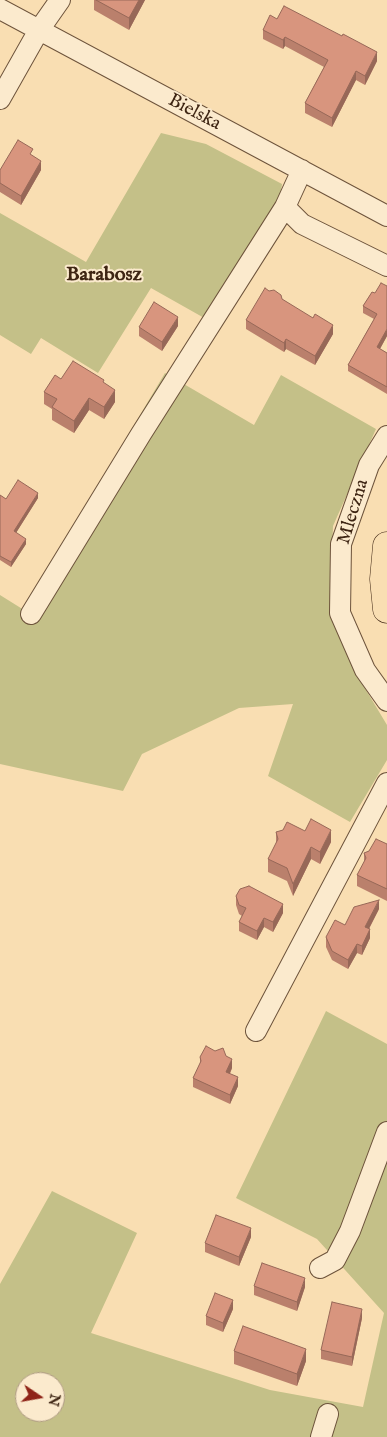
<!DOCTYPE html>
<html>
<head>
<meta charset="utf-8">
<style>
	body { margin:0 }
	#map { position:relative; width:387px; height:1437px; overflow:hidden; background:#f9deb2; font-family:"IM FELL English",serif }
	canvas { display:block }
	.north { position:absolute; left:15px; top:1372px; width:50px; height:50px; box-sizing:border-box; background:#fbeacd; border:1px solid #af9b83; border-radius:50%; rotate:102deg; font-size:14px; font-weight:700; line-height:20px; text-align:center; color:#3e2513 }
	.north::after { content:''; display:block; margin:auto; width:18px; height:22px; background:#8f2418; clip-path:polygon(50% 0,100% 100%,50% 72%,0 100%) }
</style>
</head>
<body>
<div id="map">
<canvas width="387" height="1437"></canvas>
<div class="north">N</div>
</div>
<script>
const context = document.querySelector('canvas').getContext('2d');
context.lineJoin = 'round';
function fill(path, color) { context.fillStyle = color; context.fill(path, 'evenodd'); }
const toPath = rows => new Path2D(rows.map(r => 'M' + r).join(''));
function strokePath(path, color, width, dash) { context.strokeStyle = color; context.lineWidth = width; context.lineCap = dash ? 'butt' : 'round'; context.setLineDash(dash || []); context.stroke(path); }
function label(font, color, halo, rows, align = 'center') {
  context.font = font + ' "IM FELL English",serif'; context.lineWidth = 4; context.setLineDash([]); context.textBaseline = 'middle'; context.strokeStyle = halo; context.fillStyle = color; for (const [text, x, y, turn = 0] of rows) {
    context.save(); context.translate(x, y); context.rotate((+turn || 0) * Math.PI / 180); context.textAlign = isNaN(turn) ? turn : align; if (halo) context.strokeText(text, 0, 0); context.fillText(text, 0, 0); context.restore();
  }
}
const green = toPath([
	[161,133,206,144,282,184,280,199,206,319,151,288,98,373,41,338,31,354,0,335,0,213,86,262],
	[165,373,254,425,281,375,376,429,333,526,330,614,363,685,387,725,387,760,350,822,268,776,293,704,239,708,142,754,123,791,0,764,0,595,24,610],
	[326,1011,387,1044,387,1437,0,1437,0,1284,52,1191,137,1233,91,1333,270,1390,363,1407,384,1313,317,1239,236,1198],
	[25,1382,55,1382,55,1412,25,1412]
]);
const minor = toPath([
	[0,9,387,216],
	[0,99,39,30,60,0],
	[302,170,285,207,302,224,387,266],
	[387,436,369,465,341,544,340,613,365,670,387,701],
	[31,614,141,434,285,207],
	[256,1031,387,783],
	[320,1268,335,1260,350,1231,387,1132],
	[321,1437,328,1414]
]);
const highway = toPath([
	[387,546,384,579,387,609]
]);
const wall = toPath([
	[94,0,145,0,129,30,94,10],
	[277,19,377,61,365,85,356,80,332,127,305,113,305,103,324,67,285,46,283,49,263,39,263,30],
	[33,156,41,170,21,205,0,192,0,170],
	[372,292,387,336,380,349,387,353,387,394,348,371,348,365,374,319,363,313,363,306],
	[282,299,333,334,315,365,286,349,284,352,246,329,246,320],
	[178,326,162,351,139,336,139,327],
	[61,379,104,383,115,402,104,419,89,410,74,433,52,420,52,409,44,404,44,392],
	[0,495,6,499,38,498,16,533,26,544,11,567,0,560],
	[305,831,331,842,320,864,311,859,293,896,287,881,268,872,268,859,276,844,276,832],
	[387,844,387,901,357,886,357,875,364,862,364,853],
	[236,896,283,913,273,932,264,927,257,940,239,931,239,922,242,916,239,914,236,905],
	[379,909,369,929,370,938,362,955,357,953,348,969,332,960,326,947,326,937,345,925],
	[226,1056,232,1068,230,1074,238,1086,230,1104,193,1087,193,1078,200,1064,200,1057],
	[251,1237,239,1266,205,1252,205,1243],
	[254,1286,305,1287,297,1311,254,1295],
	[233,1309,223,1332,206,1325,206,1316],
	[362,1318,352,1366,321,1359,321,1350],
	[234,1351,306,1361,297,1386,234,1364]
]);
const shadedWall = toPath([
	[139,0,145,0,129,30,129,18],
	[285,37,285,46,283,49,283,40],
	[377,52,377,61,365,85,365,76],
	[356,71,356,80,332,127,332,118],
	[41,161,41,170,21,205,21,196],
	[178,317,178,326,162,351,162,342],
	[333,325,333,334,315,365,315,356],
	[387,329,387,336,377,354,377,347],
	[286,339,286,349,284,352,284,343],
	[115,390,115,402,104,419,104,407],
	[89,398,89,410,74,433,74,421],
	[38,493,38,498,14,536,14,531],
	[26,539,26,544,11,567,11,562],
	[331,830,331,842,320,864,320,852],
	[311,847,311,859,293,896,293,884],
	[379,900,379,909,365,936,365,927],
	[283,904,283,913,273,932,273,922],
	[264,918,264,927,257,940,257,931],
	[370,929,370,938,362,955,362,946],
	[357,944,357,953,348,969,348,960],
	[232,1059,232,1068,226,1081,226,1072],
	[238,1077,238,1086,230,1104,230,1095],
	[251,1228,251,1237,239,1266,239,1257],
	[305,1278,305,1287,297,1311,297,1302],
	[233,1300,233,1309,223,1332,223,1323],
	[362,1309,362,1318,352,1366,352,1357],
	[306,1349,306,1361,297,1386,297,1374]
]);
const building = toPath([
	[96,0,139,0,129,18,96,0],
	[284,6,342,36,343,34,377,52,365,76,356,71,332,118,305,103,328,60,285,37,283,40,263,30,270,15,277,19,284,6],
	[18,140,33,149,30,154,41,161,21,196,0,183,0,170,18,140],
	[381,283,387,286,387,329,377,347,387,353,387,387,348,365,377,314,363,306,372,292,375,293,381,283],
	[265,288,269,291,274,290,281,295,282,299,313,318,315,314,333,325,315,356,286,339,284,343,246,320,265,288],
	[154,302,178,317,162,342,139,327,154,302],
	[73,361,104,380,103,382,115,390,104,407,89,398,74,421,52,407,57,399,44,392,55,375,61,379,73,361],
	[18,480,38,493,14,531,26,539,11,562,0,556,0,495,6,499,18,480],
	[311,819,331,830,320,852,311,847,293,884,287,868,268,859,278,839,276,832,283,830,287,822,305,831,311,819],
	[376,839,387,844,387,889,357,875,366,858,364,853,369,851,376,839],
	[249,886,283,904,273,922,264,918,257,931,239,922,246,908,239,905,236,896,240,889,249,886],
	[379,900,365,927,370,929,362,946,357,944,348,960,332,951,326,937,335,920,345,925,354,907,379,900],
	[206,1046,215,1051,223,1048,226,1056,232,1059,226,1072,238,1077,230,1095,193,1078,201,1061,200,1057,206,1046],
	[216,1215,251,1228,239,1257,205,1243,216,1215],
	[262,1263,305,1278,297,1302,254,1286,262,1263],
	[215,1293,233,1300,223,1323,206,1316,215,1293],
	[332,1302,362,1309,352,1357,321,1350,332,1302],
	[243,1326,306,1349,297,1374,234,1351,243,1326]
]);
const streetNames = [
	["Bielska",194,113,28],
	["Mleczna",354,512,-73]
];
const neighbourhoodNames = [
	["Barabosz",104,276]
];
fill(green, '#c4c088');
strokePath(minor, '#6d533b', 22);
strokePath(highway, '#3e2513', 29);
strokePath(minor, '#fbeacd', 20);
strokePath(highway, '#f9deb2', 28);
fill(wall, '#ba806c');
fill(shadedWall, '#976858');
fill(building, '#d8957e');
strokePath(building, '#976858', 1);
label('19px', '#3e2513', '#fbeacd', streetNames);
label('bold 20px', '#3e2513', '#fbeacd', neighbourhoodNames);
</script>
</body>
</html>
